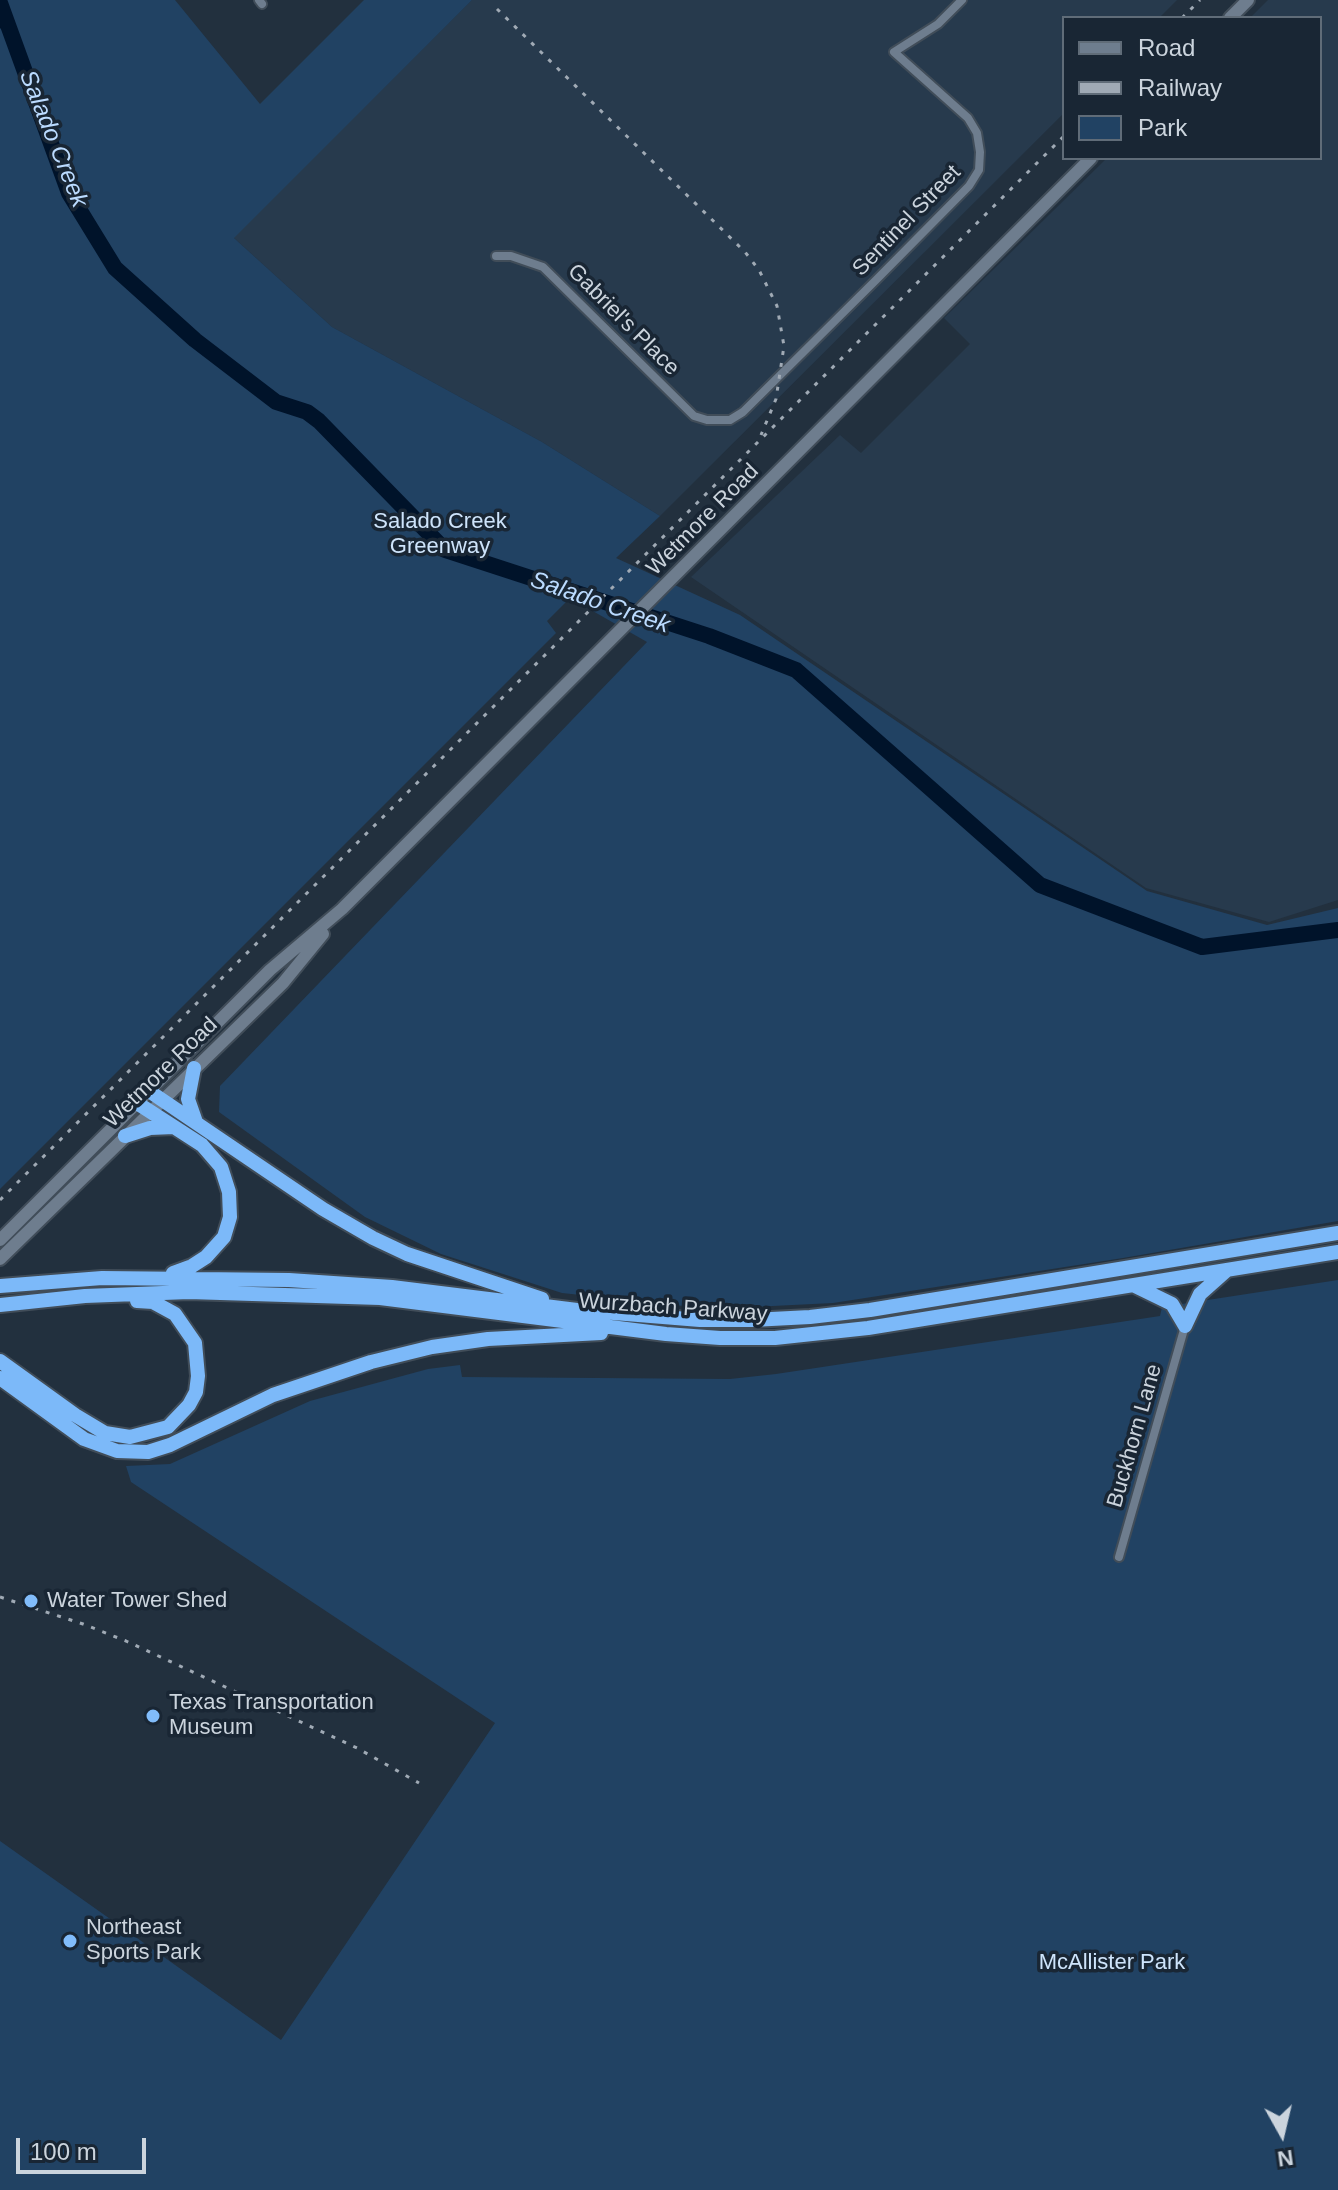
<!DOCTYPE html>
<html>
<head>
<meta charset="utf-8">
<style>
	body { margin:0 }
	#map { position:relative; width:1338px; height:2190px; overflow:hidden; background:#22303e; font-family:Arial,sans-serif }
	canvas { display:block }
	.legend { position:absolute; left:1062px; top:16px; width:260px; height:144px; box-sizing:border-box; background:#192634; border:2px solid #606c78; margin:0; padding:10px 14px; list-style:none; font-size:24px; color:#cbd4dd }
	.legend li { display:flex; align-items:center; gap:16px; height:40px }
	.legend b { width:40px; border:2px solid #606c78 }
	.north { position:absolute; left:1242px; top:2094px; width:80px; height:80px; -webkit-text-stroke:6px #192634; paint-order:stroke; rotate:172deg; font-size:22px; font-weight:700; line-height:32px; text-align:center; color:#cbd4dd }
	.north::after { content:''; display:block; margin:auto; width:28px; height:36px; background:#cbd4dd; clip-path:polygon(50% 0,100% 100%,50% 72%,0 100%) }
	.scale { position:absolute; left:16px; top:2138px; width:130px; height:36px; box-sizing:border-box; border:4px solid #cbd4dd; border-top:0; padding-left:10px; font-size:24px; line-height:28px; white-space:nowrap; color:#cbd4dd; -webkit-text-stroke:6px #192634; paint-order:stroke }
</style>
</head>
<body>
<div id="map">
<canvas width="1338" height="2190"></canvas>
<ul class="legend">
<li><b style="height:10px;background:#6e7d8e"></b>Road</li>
<li><b style="height:10px;background:#a0aab5"></b>Railway</li>
<li><b style="height:22px;background:#214263"></b>Park</li>
</ul>
<div class="north">N</div>
<div class="scale">100 m</div>
</div>
<script>
const context = document.querySelector('canvas').getContext('2d');
context.lineJoin = 'round';
function fill(path, color) { context.fillStyle = color; context.fill(path, 'evenodd'); }
const toPath = rows => new Path2D(rows.map(r => 'M' + r).join(''));
function strokePath(path, color, width, dash) { context.strokeStyle = color; context.lineWidth = width; context.lineCap = dash ? 'butt' : 'round'; context.setLineDash(dash || []); context.stroke(path); }
function label(font, color, halo, rows, align = 'center') {
  context.font = font + ' Arial,sans-serif'; context.lineWidth = 7; context.setLineDash([]); context.textBaseline = 'middle'; context.strokeStyle = halo; context.fillStyle = color; for (const [text, x, y, turn = 0] of rows) {
    context.save(); context.translate(x, y); context.rotate((+turn || 0) * Math.PI / 180); context.textAlign = isNaN(turn) ? turn : align; if (halo) context.strokeText(text, 0, 0); context.fillText(text, 0, 0); context.restore();
  }
}
const built = toPath([
	[472,0,1177,0,1159,18,1064,18,1064,113,660,516,542,442,332,327,233,237],
	[1268,0,1338,0,1338,900,1269,922,1146,888,691,577,840,435,861,453,970,344,944,318,1107,158,1320,158,1320,18,1250,18]
]);
const green = toPath([
	[0,0,175,0,260,104,364,0,472,0,234,238,332,327,542,442,660,516,616,558,740,615,1147,891,1267,925,1338,908,1338,1221,1123,1258,833,1303,712,1309,562,1293,441,1254,365,1217,219,1112,220,1086,647,642,570,598,547,621,556,633,0,1189],
	[1338,1280,1338,2190,0,2190,0,1841,281,2040,495,1723,131,1482,126,1466,170,1464,310,1401,428,1369,460,1365,462,1377,730,1379,776,1374,1160,1316,1162,1307]
]);
const stream = toPath([
	[0,27,7,23]
]);
const river = toPath([
	[0,3,69,193,115,268,195,340,276,402,307,412,319,421,445,550,709,636,796,670,1040,885,1202,947,1338,930]
]);
const minor = toPath([
	[259,0,262,4],
	[496,256,511,256,543,267,694,416,707,420,730,420,743,412,876,280,969,186,979,170,980,152,977,133,968,118,894,52,938,24,962,0],
	[1119,1557,1185,1326]
]);
const secondary = toPath([
	[1230,18,1248,0],
	[0,1240,270,970,342,909,1091,158],
	[0,1259,283,983,323,934]
]);
const motorway = toPath([
	[194,1068,188,1099,196,1122],
	[149,1091,323,1209,373,1238,407,1254,542,1299],
	[137,1103,202,1145,221,1167,229,1192,230,1217,224,1237,206,1257,192,1266,173,1273],
	[125,1136,150,1128,174,1127],
	[0,1286,102,1278,289,1280,392,1287,577,1310,700,1320,752,1320,810,1317,870,1310,1338,1233],
	[1135,1286,1172,1304,1185,1326],
	[0,1305,85,1296,189,1292,380,1298,666,1334,720,1338,775,1338,868,1328,1338,1252],
	[1185,1326,1200,1294,1227,1270],
	[0,1361,75,1415,105,1433,130,1437,168,1427,189,1405,196,1392,198,1376,195,1343,175,1314,153,1302,137,1301],
	[0,1378,84,1439,117,1451,148,1452,170,1445,273,1395,371,1362,432,1347,488,1339,601,1333]
]);
const rail = toPath([
	[497,9,745,252,759,270,777,306,784,346,776,399,761,435],
	[1182,18,1200,0],
	[0,1200,1064,136],
	[0,1597,83,1624,126,1641,357,1748,419,1783]
]);
const markers = [
	[31,1601,8,"#81bcfa"],
	[153,1716,8,"#81bcfa"],
	[70,1941,8,"#81bcfa"]
];
const streetNames = [
	["Sentinel Street",907,221,-46],
	["Gabriel's Place",623,320,45],
	["Wetmore Road",703,520,-45],
	["Wetmore Road",161,1073,-44],
	["Wurzbach Parkway",673,1308,4],
	["Buckhorn Lane",1135,1436,-74]
];
const parkNames = [
	["Salado Creek",440,522],
	["Greenway",440,547],
	["McAllister Park",1112,1963]
];
const poiNames = [
	["Water Tower Shed",47,1601],
	["Texas Transportation",169,1703],
	["Museum",169,1728],
	["Northeast",86,1928],
	["Sports Park",86,1953]
];
const waterNames = [
	["Salado Creek",53,139,68],
	["Salado Creek",600,603,19]
];
fill(built, '#273a4d');
fill(green, '#214263');
strokePath(stream, '#00132a', 3);
strokePath(river, '#00132a', 16);
strokePath(minor, '#414d59', 12);
strokePath(secondary, '#414d59', 16);
strokePath(motorway, '#414d59', 18);
strokePath(minor, '#6e7d8e', 8);
strokePath(secondary, '#6e7d8e', 12);
strokePath(motorway, '#7cb9f9', 14);
strokePath(rail, '#a0aab5', 3, [4, 8]);
for (const [x, y, r, color] of markers) { const dot = new Path2D(); dot.arc(x, y, r, 0, 2 * Math.PI); context.fillStyle = color; context.fill(dot); strokePath(dot, '#192634', 3); }
label('22px', '#cbd4dd', '#192634', streetNames);
label('22px', '#cee4fb', '#192634', parkNames);
label('22px', '#cbd4dd', '#192634', poiNames, 'left');
label('italic 24px', '#bbdbff', '#192634', waterNames);
</script>
</body>
</html>
